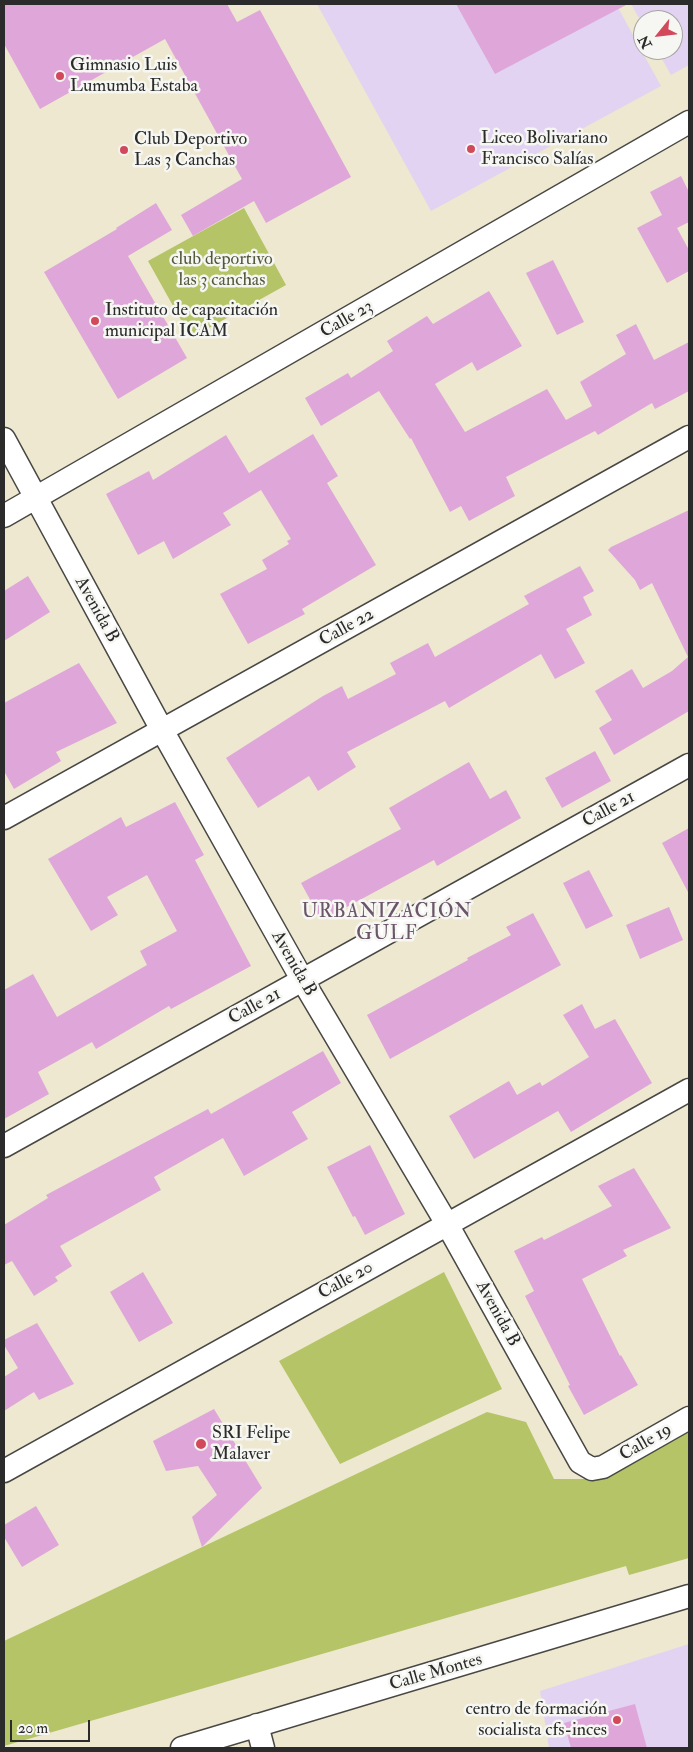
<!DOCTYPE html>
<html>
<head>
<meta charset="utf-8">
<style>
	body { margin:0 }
	#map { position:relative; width:693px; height:1752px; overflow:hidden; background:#ede8cf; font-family:"IM FELL Double Pica",serif }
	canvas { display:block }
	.frame { position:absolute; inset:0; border:5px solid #2b2b2b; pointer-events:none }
	.north { position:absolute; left:633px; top:10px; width:50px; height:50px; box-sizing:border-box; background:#f6f6f2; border:1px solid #a5a5a2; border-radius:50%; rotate:241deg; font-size:14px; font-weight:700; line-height:20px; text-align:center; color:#2b2b2b }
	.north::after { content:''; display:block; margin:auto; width:18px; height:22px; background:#d1495b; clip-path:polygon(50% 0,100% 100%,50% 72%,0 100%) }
	.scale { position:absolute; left:10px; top:1720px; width:80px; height:22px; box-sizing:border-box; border:2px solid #2b2b2b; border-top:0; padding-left:6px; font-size:15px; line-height:18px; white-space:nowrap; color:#2b2b2b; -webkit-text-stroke:4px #f6f6f2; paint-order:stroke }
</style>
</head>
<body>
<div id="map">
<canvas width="693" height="1752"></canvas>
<div class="frame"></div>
<div class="north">N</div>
<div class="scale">20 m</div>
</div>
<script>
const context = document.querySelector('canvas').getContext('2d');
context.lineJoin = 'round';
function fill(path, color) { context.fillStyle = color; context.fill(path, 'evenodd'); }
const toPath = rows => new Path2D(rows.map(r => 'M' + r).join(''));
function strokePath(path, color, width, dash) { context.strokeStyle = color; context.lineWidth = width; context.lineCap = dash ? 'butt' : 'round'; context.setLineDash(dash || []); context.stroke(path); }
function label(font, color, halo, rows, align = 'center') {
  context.font = font + ' "IM FELL Double Pica",serif'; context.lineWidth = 5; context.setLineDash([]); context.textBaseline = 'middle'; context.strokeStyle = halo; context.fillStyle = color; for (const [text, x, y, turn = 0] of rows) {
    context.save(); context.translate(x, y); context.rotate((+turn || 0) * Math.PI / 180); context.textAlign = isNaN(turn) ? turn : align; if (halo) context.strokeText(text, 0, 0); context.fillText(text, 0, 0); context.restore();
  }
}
const built = toPath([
	[317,4,616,4,661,86,431,211],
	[631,4,689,4,689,65,671,75,657,50,673,50,673,20,643,20,643,25],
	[689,1644,689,1748,549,1748,540,1691]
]);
const green = toPath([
	[244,208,286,285,191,338,148,261],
	[444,1272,502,1389,340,1464,279,1361],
	[487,1412,526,1422,554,1479,600,1479,689,1431,689,1558,629,1575,626,1566,4,1746,4,1641]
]);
const building = toPath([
	[4,4,227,4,237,22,260,10,351,177,266,223,254,201,193,236,181,215,242,179,165,39,40,109,4,44],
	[456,4,628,4,495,74],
	[681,176,689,192,689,222,677,228,689,250,689,271,667,283,637,228,662,215,650,192],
	[156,203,172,230,128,256,187,358,118,399,44,272,117,229,116,228],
	[553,260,584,322,557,335,526,273],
	[489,291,522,346,477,371,472,362,435,384,465,432,547,389,566,420,592,406,580,382,626,354,616,335,636,324,654,360,689,342,689,391,655,409,652,403,598,435,595,431,506,477,515,496,469,521,461,506,450,512,411,438,410,439,379,391,321,426,305,398,348,373,351,378,393,351,387,341,427,316,433,324],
	[313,434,338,476,327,483,376,565,302,609,305,614,248,644,220,594,267,569,262,560,289,544,287,541,291,539,261,490,223,513,231,525,173,559,164,541,138,555,106,494,149,471,153,480,226,435,249,473],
	[689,510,689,711,614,755,599,728,612,720,595,691,632,669,643,688,672,671,688,657,652,583,640,590,635,580,608,550,611,547],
	[580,566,594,591,583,597,592,615,566,629,585,663,555,679,541,654,449,708,445,701,347,752,356,767,318,791,309,776,258,808,226,758,323,696,342,686,348,699,396,674,390,663,428,643,435,657,529,604,524,596],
	[28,576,50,612,4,641,4,591],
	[79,663,117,723,56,752,61,761,14,789,4,771,4,703],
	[595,751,611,781,562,808,545,778],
	[469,762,490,799,506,790,521,818,437,866,434,860,332,915,329,910,319,916,301,883,401,829,389,808],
	[175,802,204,855,195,860,251,966,171,1009,169,1006,96,1049,92,1042,38,1072,49,1094,4,1119,4,990,33,974,57,1017,147,965,140,951,177,931,147,875,107,897,118,915,91,931,48,859,121,817,126,827],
	[689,828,689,894,662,843],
	[589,870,613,916,586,929,563,883],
	[669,907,683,940,640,959,626,925],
	[533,913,561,965,390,1059,367,1015,468,960,467,958,511,935,506,927],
	[582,1004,595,1029,615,1019,652,1083,571,1132,558,1111,474,1159,449,1116,509,1081,517,1095,540,1082,542,1086,589,1057,563,1015],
	[323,1051,341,1083,292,1112,308,1139,244,1176,223,1138,154,1177,161,1190,60,1246,72,1266,55,1277,58,1281,34,1296,12,1261,4,1265,4,1225,48,1198,46,1195,208,1109,211,1114],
	[370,1145,405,1214,365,1235,355,1216,353,1217,327,1167],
	[634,1168,671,1228,623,1250,627,1256,582,1279,620,1356,621,1355,638,1385,584,1415,568,1386,570,1385,525,1296,534,1291,514,1251,542,1237,544,1240,612,1206,598,1186],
	[143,1272,173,1323,139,1342,110,1292],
	[37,1323,74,1384,39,1400,34,1392,4,1411,4,1377,18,1368,4,1345,4,1340],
	[214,1409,262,1488,202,1547,192,1517,217,1495,198,1466,166,1471,153,1441],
	[36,1506,59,1545,22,1567,4,1537,4,1525],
	[635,1704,647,1748,571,1748,564,1723]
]);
const minor = toPath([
	[4,439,162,730,303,981,447,1224,580,1462,592,1469,603,1467,689,1418],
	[4,516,689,122],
	[4,818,689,437],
	[4,1146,689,765],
	[4,1471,689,1090],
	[257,1725,263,1748],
	[182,1748,689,1596]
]);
const markers = [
	[60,76,5,"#d1495b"],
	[471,149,5,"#d1495b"],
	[124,150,5,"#d1495b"],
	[95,321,5,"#d1495b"],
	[201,1444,6,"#d1495b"],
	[617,1720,5,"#d1495b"]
];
const poiNames = [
	["Gimnasio Luis",70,66],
	["Lumumba Estaba",70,87],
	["Liceo Bolivariano",481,139],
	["Francisco Salías",481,160],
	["Club Deportivo",134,140],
	["Las 3 Canchas",134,161],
	["Instituto de capacitación",105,311],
	["municipal ICAM",105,332],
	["SRI Felipe",212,1434],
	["Malaver",212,1455],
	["centro de formación",607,1710,"right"],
	["socialista cfs-inces",607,1731,"right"]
];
const parkNames = [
	["club deportivo",222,260],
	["las 3 canchas",222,281]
];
const streetNames = [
	["Calle 23",347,320,-30],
	["Avenida B",96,610,61],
	["Calle 22",347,628,-29],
	["Calle 21",609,810,-29],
	["Avenida B",293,964,60],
	["Calle 21",255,1007,-29],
	["Calle 20",346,1281,-29],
	["Avenida B",497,1314,61],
	["Calle 19",646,1443,-30],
	["Calle Montes",436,1673,-16]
];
const neighbourhoodNames = [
	["URBANIZACIÓN",387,913],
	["GULF",387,935]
];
fill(built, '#e3d3f2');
fill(green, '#b4c467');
fill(building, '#dfa7d9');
strokePath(minor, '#484744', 25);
strokePath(minor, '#fff', 22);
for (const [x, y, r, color] of markers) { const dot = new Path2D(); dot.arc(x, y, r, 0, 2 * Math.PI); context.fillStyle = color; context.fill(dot); strokePath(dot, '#f6f6f2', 2); }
label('18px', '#2b2b2b', '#f6f6f2', poiNames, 'left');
label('18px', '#54593d', '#f6f6f2', parkNames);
label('18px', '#2b2b2b', '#f6f6f2', streetNames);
context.letterSpacing = '1px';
label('19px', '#6a5668', '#f6f6f2', neighbourhoodNames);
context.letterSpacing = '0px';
</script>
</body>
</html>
